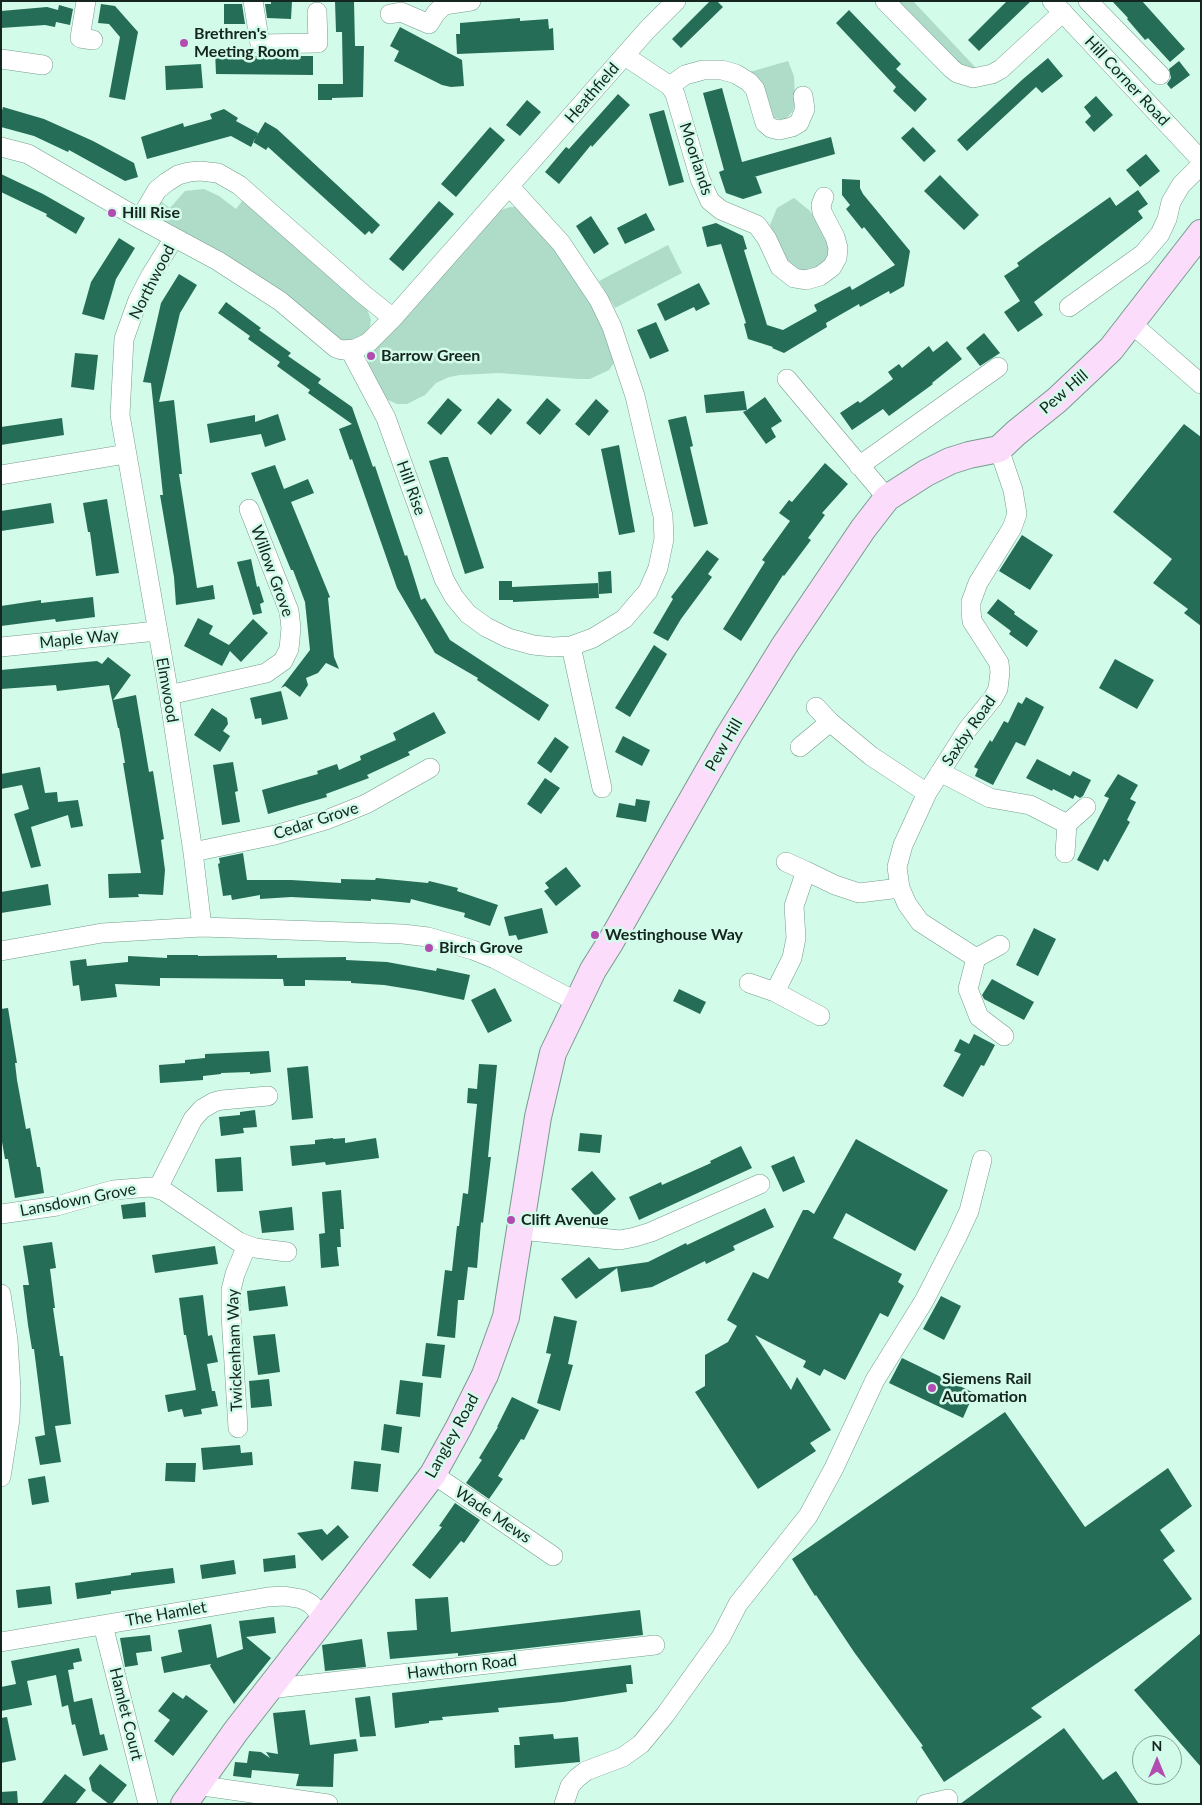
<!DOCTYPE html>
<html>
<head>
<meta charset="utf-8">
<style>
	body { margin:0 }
	#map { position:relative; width:1202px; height:1805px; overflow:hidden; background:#d2fbea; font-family:Lato,sans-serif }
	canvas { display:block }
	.frame { position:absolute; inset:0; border:2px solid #15251f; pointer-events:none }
	.north { position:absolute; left:1132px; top:1735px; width:50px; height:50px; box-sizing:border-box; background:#d2fbea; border:1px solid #86a599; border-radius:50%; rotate:0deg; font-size:14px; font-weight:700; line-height:20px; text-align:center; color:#15251f }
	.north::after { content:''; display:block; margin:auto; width:18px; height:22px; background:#b24cb1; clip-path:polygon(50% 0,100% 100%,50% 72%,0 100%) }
</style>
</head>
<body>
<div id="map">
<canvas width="1202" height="1805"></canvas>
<div class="frame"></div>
<div class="north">N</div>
</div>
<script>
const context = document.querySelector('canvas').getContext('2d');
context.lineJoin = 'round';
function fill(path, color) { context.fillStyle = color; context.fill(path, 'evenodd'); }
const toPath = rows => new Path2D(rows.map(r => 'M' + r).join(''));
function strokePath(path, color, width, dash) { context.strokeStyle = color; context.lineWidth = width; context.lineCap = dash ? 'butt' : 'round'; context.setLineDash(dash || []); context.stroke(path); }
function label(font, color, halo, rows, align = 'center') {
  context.font = font + ' Lato,sans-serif'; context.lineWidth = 5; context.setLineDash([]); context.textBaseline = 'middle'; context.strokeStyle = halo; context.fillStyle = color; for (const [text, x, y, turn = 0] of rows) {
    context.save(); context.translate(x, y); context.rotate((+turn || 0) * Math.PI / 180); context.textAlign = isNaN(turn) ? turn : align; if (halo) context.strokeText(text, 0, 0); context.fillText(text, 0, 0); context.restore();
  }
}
const green = toPath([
	[894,1,913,1,976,68,971,69,959,64],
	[788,61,794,76,795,102,793,111,786,119,780,119,774,118,764,86,746,73],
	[204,189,219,196,236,209,245,197,367,309,371,320,370,326,363,339,343,341,334,335,246,270,161,219,155,208,159,200,170,208,185,191],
	[794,198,810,211,831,245,826,261,806,273,787,265,770,225,777,208],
	[510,207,516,207,527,213,596,305,614,363,609,370,590,379,579,379,499,373,460,375,449,377,436,383,425,395,407,404,397,404,386,399,368,367,369,353,498,211],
	[668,245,682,273,615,308,599,281]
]);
const building = toPath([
	[271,1,292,1,291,19,267,18,265,4,271,4],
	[335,1,354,1,355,46,364,46,363,97,332,98,332,100,318,100,318,84,343,84,342,32,336,32],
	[710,1,717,1,723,7,681,48,672,39],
	[1007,1,1031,1,979,51,968,40],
	[1112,1,1142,1,1185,49,1170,62,1148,38,1145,40,1127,19,1128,18],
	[101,4,115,6,138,32,125,100,109,97,120,37,109,24,98,23],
	[224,4,242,4,245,24,224,24],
	[59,5,73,9,70,25,56,22,55,27,45,25,1,28,1,11,47,7,58,10],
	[849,10,901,64,896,69,927,99,915,112,893,91,896,87,836,23],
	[520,18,520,21,548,19,549,29,553,28,554,50,457,54,456,34,460,34,460,23],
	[400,27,462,60,464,86,451,87,442,85,394,61,399,51,390,46],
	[215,51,238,51,238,56,313,56,313,75,216,74],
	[1048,58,1063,76,1042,93,1036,87,967,151,957,140,1023,79],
	[1179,61,1190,75,1171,89,1167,84,1171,78,1169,69],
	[201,64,203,88,166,90,165,66],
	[722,88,742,162,831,137,835,154,754,177,756,177,762,193,743,199,726,193,719,172,724,170,703,93],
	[618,94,630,105,592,147,591,145,559,184,545,172,566,147,569,149],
	[1096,96,1113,115,1094,132,1085,122,1091,116,1084,107],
	[527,100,541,112,520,136,506,125],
	[3,107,44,119,93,141,134,163,138,177,125,181,69,150,68,152,34,136,1,127,1,114],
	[224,109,238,118,236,121,258,133,251,147,231,136,147,159,141,137,183,123,184,127,212,119,210,114],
	[664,110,684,182,669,186,649,114],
	[265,122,277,129,380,225,372,234,369,231,365,235,268,147,266,150,253,142],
	[490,127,505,140,456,197,441,184],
	[913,127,936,151,924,162,901,138],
	[1146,154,1160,171,1140,187,1126,170],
	[1,174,43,194,85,218,76,234,46,216,47,214,1,192],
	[940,175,979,215,964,230,924,191],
	[842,179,860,180,860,188,863,194,910,251,904,286,890,294,889,291,860,307,859,304,826,323,827,327,784,353,772,348,773,347,748,339,744,324,746,323,721,244,707,247,702,227,716,223,743,236,747,249,744,250,767,325,783,330,817,311,814,305,850,286,852,290,895,265,864,227,862,229,846,209,850,205,842,195],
	[1138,190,1148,204,1138,211,1143,218,1034,302,1043,315,1018,332,1004,312,1020,301,1004,276,1019,266,1017,263,1039,247,1110,197,1116,206],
	[439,201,454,214,403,271,389,259],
	[646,213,655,230,625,244,617,228],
	[591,216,609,244,594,254,576,226],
	[119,238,135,248,116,279,104,320,82,314,91,282],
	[179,274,197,285,180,313,159,402,174,400,182,474,179,474,197,588,213,585,215,599,176,605,174,577,160,495,163,495,151,383,143,382,161,303],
	[699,283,710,304,696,311,694,307,665,321,657,304],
	[226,302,261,328,259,330,291,353,288,356,321,379,318,383,352,407,373,467,375,466,405,556,407,555,421,600,425,598,450,640,549,705,539,721,477,680,478,678,435,653,397,588,352,459,350,460,339,429,352,424,308,393,310,390,277,366,280,362,248,339,250,336,218,313],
	[656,322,669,351,650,359,637,330],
	[984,333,1000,353,980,366,966,348],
	[947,341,962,359,932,383,933,384,889,416,883,409,852,430,840,413,858,401,860,403,893,379,888,372,899,364,902,368,929,346,933,352],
	[75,353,98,355,94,390,71,387],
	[744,391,747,410,765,397,782,421,771,428,776,437,766,444,743,412,747,410,706,413,704,395],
	[448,398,462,410,441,435,427,423],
	[498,398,512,410,491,435,477,423],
	[547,398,561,410,540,435,526,423],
	[596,399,609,411,589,436,575,424],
	[278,414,286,440,265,447,261,434,210,443,207,424,255,415,255,422],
	[686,416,693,446,690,447,708,524,694,527,668,420],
	[62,418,64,435,1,445,1,427],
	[1184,424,1201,437,1201,626,1184,613,1188,609,1153,583,1172,559,1113,512],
	[619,445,635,532,619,535,601,449],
	[443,457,448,457,484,568,465,574,429,461],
	[825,463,848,484,822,513,825,515,808,538,811,540,784,576,783,575,741,641,723,629,765,562,762,560,790,521,779,513,789,500,792,502],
	[275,465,284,489,308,479,314,493,291,502,330,597,328,598,334,657,339,669,326,663,318,673,306,678,308,685,300,697,285,686,281,688,310,650,305,602,293,570,291,570,251,473],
	[107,499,119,573,96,576,90,532,88,532,83,503],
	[51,503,54,523,1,531,1,511],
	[1022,535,1053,555,1030,590,999,571],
	[707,550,719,559,708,574,712,577,681,619,668,641,653,633,673,599,671,597],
	[251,559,257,587,259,586,264,602,260,604,262,613,253,615,237,562],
	[611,571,612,593,599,594,598,572],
	[499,581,512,581,512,587,598,583,599,598,513,602,513,600,499,600],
	[93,597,95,617,56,622,55,619,1,626,1,606,41,600,41,603],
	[998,599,1015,612,1014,614,1038,631,1027,647,1009,634,1011,631,987,613],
	[198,618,213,626,209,634,229,645,253,619,268,633,241,662,230,651,222,666,184,646],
	[654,645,667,654,630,717,615,708],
	[108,657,131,675,113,700,136,695,149,772,153,771,164,839,161,840,165,870,163,895,138,894,139,897,109,898,108,874,141,873,123,763,125,763,119,728,118,728,109,685,57,691,56,685,1,689,1,670,97,661,102,664],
	[1115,659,1154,680,1137,709,1099,688],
	[281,691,288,719,262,725,261,718,255,719,250,698],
	[1026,697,1044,707,1025,746,1016,742,993,785,975,776,978,769,974,767,990,740,992,742,1004,721,1008,723,1018,702,1022,704],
	[212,708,227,718,228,724,223,731,230,736,220,752,194,735],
	[434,712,446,733,408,752,410,755,367,775,369,778,326,794,327,797,268,814,262,790,318,774,317,771,337,764,339,770,361,760,360,756,396,740,393,733],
	[623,736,650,750,642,766,615,752],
	[555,737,569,747,551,773,537,763],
	[1037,759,1070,776,1073,771,1091,780,1083,796,1080,798,1075,795,1073,799,1053,789,1052,791,1026,778],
	[233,762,238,791,235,792,240,822,222,825,213,765],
	[40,767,45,793,57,792,58,802,78,800,83,826,71,828,68,815,31,827,41,866,31,868,14,814,29,809,22,785,1,789,1,774],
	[1118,774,1138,785,1130,799,1136,802,1127,820,1130,822,1108,862,1104,859,1098,871,1077,860,1109,798,1104,796],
	[545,778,560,788,541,814,527,804],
	[636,799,650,801,646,822,616,817,619,803,635,806],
	[243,853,247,880,291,880,341,883,341,879,375,880,376,878,428,883,429,881,458,888,457,891,498,905,490,926,464,917,465,913,411,899,410,903,371,899,371,901,291,897,260,899,260,895,232,900,231,895,223,896,218,864,220,863,219,858],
	[566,867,581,886,556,906,544,891,549,888,545,883],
	[48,884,51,905,1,913,1,892],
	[542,908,548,933,518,940,516,935,509,936,504,917],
	[1034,928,1056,939,1038,976,1016,965],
	[167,955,198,955,198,956,277,955,277,958,346,957,346,960,387,962,436,971,437,968,470,975,464,1000,421,991,384,985,351,983,351,981,305,980,305,986,284,986,283,979,160,978,160,986,115,984,117,997,81,1001,79,985,73,986,70,961,86,959,87,966,128,962,128,956,167,958],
	[992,979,1034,1002,1024,1020,984,999,982,995],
	[495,988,512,1021,488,1033,471,1000],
	[679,989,706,1002,700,1014,673,1001],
	[8,1008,17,1063,15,1063,17,1080,26,1129,30,1128,37,1167,40,1167,44,1193,15,1198,8,1159,5,1159,1,1136,1,1009],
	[974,1034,995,1045,984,1066,981,1065,963,1097,943,1086,961,1054,954,1051,960,1039,969,1044],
	[269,1051,271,1072,250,1074,250,1072,221,1073,221,1074,203,1076,203,1080,160,1083,159,1065,185,1063,185,1060,205,1058,205,1054],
	[479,1064,497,1065,488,1157,491,1157,483,1223,481,1222,477,1268,468,1267,464,1300,458,1300,455,1338,437,1336,445,1270,452,1271,457,1226,459,1226,463,1193,468,1194,477,1104,467,1103,468,1088,477,1089],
	[308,1066,313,1118,292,1120,287,1068],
	[255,1110,257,1127,243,1128,244,1133,221,1136,219,1117,240,1115,240,1112],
	[580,1133,602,1135,600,1153,578,1151],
	[333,1138,333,1139,345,1138,345,1143,376,1138,379,1158,326,1165,325,1162,292,1166,290,1146,315,1144,315,1140],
	[856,1139,948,1190,915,1251,846,1213,833,1238,902,1274,898,1282,904,1286,888,1317,880,1313,845,1380,824,1369,820,1376,803,1367,806,1361,755,1335,791,1390,797,1377,831,1430,810,1443,816,1451,758,1489,695,1392,705,1386,705,1355,728,1342,737,1326,727,1320,753,1272,768,1279,803,1210,808,1210,814,1214],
	[741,1146,752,1168,639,1220,629,1197,661,1182,662,1185,711,1163,710,1161],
	[794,1156,805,1182,783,1192,771,1166],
	[241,1157,243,1191,217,1192,215,1159],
	[592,1171,616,1199,596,1217,571,1189],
	[341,1190,344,1229,340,1229,341,1247,337,1247,339,1266,321,1268,319,1234,325,1233,322,1192],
	[145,1202,146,1217,123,1219,121,1205],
	[292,1207,294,1230,262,1233,259,1211],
	[765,1208,774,1227,733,1246,735,1250,706,1264,705,1261,652,1287,621,1292,617,1268,576,1299,561,1279,589,1257,599,1269,648,1262,686,1243,687,1245],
	[52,1242,56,1268,50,1269,55,1308,53,1308,60,1356,63,1356,71,1424,55,1426,61,1462,40,1465,35,1437,45,1435,34,1349,32,1349,28,1325,23,1285,29,1285,23,1246],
	[215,1246,218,1264,155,1273,152,1255],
	[285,1286,288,1306,249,1311,247,1291],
	[203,1295,208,1336,212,1335,218,1362,207,1364,212,1391,215,1391,218,1406,201,1409,202,1414,184,1417,182,1409,168,1412,165,1395,196,1390,186,1335,184,1335,179,1298],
	[941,1296,961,1306,944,1340,923,1329],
	[554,1316,577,1321,568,1364,573,1365,560,1411,537,1403,551,1354,546,1353],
	[275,1334,280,1372,258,1375,253,1336],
	[426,1343,445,1345,441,1378,422,1376],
	[902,1358,974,1393,963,1418,889,1383],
	[269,1379,272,1406,251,1408,249,1381],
	[400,1380,423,1383,420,1417,396,1414],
	[512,1397,539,1410,524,1440,521,1439,498,1476,503,1479,489,1499,466,1483,482,1460,479,1458,498,1427,497,1427],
	[1005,1412,1085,1527,1168,1468,1192,1506,1160,1530,1175,1551,1163,1560,1192,1599,1031,1708,1042,1717,944,1782,921,1747,923,1746,854,1652,816,1595,815,1596,792,1559],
	[384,1424,402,1427,399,1453,381,1450],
	[240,1445,241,1453,252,1452,253,1465,203,1470,201,1448],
	[354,1461,381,1464,378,1492,351,1489],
	[166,1463,196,1463,195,1482,165,1481],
	[45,1476,49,1502,32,1505,28,1479],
	[455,1503,480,1520,464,1543,461,1541,430,1579,412,1565,442,1527,439,1526],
	[338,1525,349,1537,322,1561,297,1533,322,1529,327,1535],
	[295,1555,296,1568,264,1572,263,1559],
	[234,1560,236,1574,202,1579,200,1565],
	[173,1568,175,1583,111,1591,111,1594,77,1599,75,1583,131,1575,131,1573],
	[50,1586,52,1604,18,1608,16,1590],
	[448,1597,451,1632,640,1610,643,1635,458,1656,458,1653,390,1659,387,1632,417,1630,415,1599],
	[274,1617,276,1633,246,1637,271,1658,234,1704,210,1666,211,1664,164,1673,161,1657,182,1652,178,1630,211,1624,217,1658,243,1649,239,1621],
	[1201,1633,1201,1767,1134,1690],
	[150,1635,152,1651,136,1653,138,1665,125,1667,120,1638],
	[362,1639,366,1667,325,1671,322,1645],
	[79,1648,82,1661,73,1663,74,1669,68,1670,74,1702,92,1698,100,1735,104,1734,108,1750,83,1756,75,1724,72,1725,68,1705,62,1707,56,1675,27,1681,32,1705,1,1711,1,1687,16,1684,11,1661],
	[631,1665,633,1684,626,1684,627,1692,563,1702,498,1708,499,1712,442,1717,443,1720,429,1721,429,1723,395,1728,392,1693],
	[173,1692,183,1699,186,1695,208,1711,173,1756,154,1741,170,1720,158,1711],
	[370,1696,376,1736,360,1737,355,1698],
	[305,1710,310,1745,356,1739,358,1751,334,1754,333,1787,296,1786,299,1774,252,1770,251,1778,233,1776,235,1762,247,1763,249,1751,261,1752,270,1758,266,1752,278,1754,273,1713],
	[7,1717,16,1760,1,1763,1,1718],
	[1064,1728,1103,1780,1116,1771,1139,1804,960,1804],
	[553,1734,554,1739,578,1737,580,1762,515,1768,514,1745,520,1745,519,1737],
	[100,1764,127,1785,112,1804,109,1804,92,1791,89,1778],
	[65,1774,86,1790,75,1804,41,1804],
	[17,1791,18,1804,1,1804,1,1792]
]);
const minor = toPath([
	[86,1,80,38,93,40],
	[253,1,260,44,318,43,317,12],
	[885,1,951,68,957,73,973,78,992,74,1001,69,1063,12],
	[1052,1,1201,160],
	[1088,1,1160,75],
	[390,14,401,12,429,24,436,13,444,5,471,1],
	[625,56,670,86,675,94,700,179,710,201,721,210,757,225,767,239,780,267,794,278,806,280,820,276,832,267,837,258,838,248,835,237,822,212,821,205,824,197],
	[1,59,43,65],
	[670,86,685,75,703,70,722,70,736,74,749,82,755,89,765,123,771,128,779,130,792,127,799,123,805,109,803,96],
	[1,147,28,154,140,219,218,261,280,301,336,348,342,350,355,349,368,343,393,318,647,30,676,1],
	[140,219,157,190,167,182,178,175,189,172,200,171,218,173,239,185,363,294,393,318],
	[174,238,151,275,138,300,124,339,120,415,169,695,193,852,202,927],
	[1069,307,1143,254,1160,234,1167,219,1171,202,1181,185,1201,165],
	[1132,324,1201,384],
	[350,350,386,418,444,579,454,597,468,614,486,627,508,638,533,645,553,647,571,646,593,638,624,619,648,591,658,568,664,539,663,516,635,396,612,327,599,300,561,243,510,187],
	[787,379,887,498],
	[859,466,998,367],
	[1,475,126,454],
	[571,646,602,788],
	[1,647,157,631],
	[169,695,266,673,283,661,289,649,291,628,289,611,249,509],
	[816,707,830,722],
	[800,747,830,722,871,756,927,793],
	[940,772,990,798,1030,805,1067,824],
	[193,852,275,835,326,820,366,804,430,768],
	[1065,853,1067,824,1086,807],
	[786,862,806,871],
	[1000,945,976,958,968,989,979,1017,1004,1036],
	[1,951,102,933,202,927,403,934,428,937,473,950,495,959,577,1002],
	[976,958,920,922,907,904,900,888,897,867,903,845,927,793,967,730,993,698,998,689,1000,672,999,663,972,621,971,611,971,602,978,583,1012,528,1017,514,1013,490,999,449],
	[749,983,775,992],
	[820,1016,775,992,792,958,796,938,794,906,806,871,835,885,859,893,900,888],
	[158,1188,193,1119,202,1109,214,1102,222,1100,268,1096],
	[1,1214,57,1206,113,1190,151,1187,164,1191,239,1242,255,1248,287,1252],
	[520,1230,620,1240,635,1237,651,1232,760,1184],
	[1,1294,8,1340,11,1389,10,1419,1,1477],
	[238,1428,231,1315,231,1290,235,1274,247,1245],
	[433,1474,553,1556],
	[103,1625,148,1804],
	[1,1642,268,1597,284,1596,302,1599,311,1604,324,1618],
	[269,1689,655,1645],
	[196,1785,328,1804],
	[564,1804,570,1786,577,1778,586,1771,623,1757,641,1744,665,1715,721,1637,738,1604,808,1516,834,1468,875,1380,924,1301,957,1237,969,1211,982,1160],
	[926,1804,948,1799]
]);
const secondary = toPath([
	[184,1804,236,1731,324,1618,433,1474,459,1427,485,1375,506,1317,538,1117,553,1053,593,970,610,943,729,735,784,646,863,529,887,498,926,473,950,461,969,455,999,449,1016,433,1057,400,1111,349,1201,233]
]);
const markers = [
	[184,43,5,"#b24cb1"],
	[112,213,5,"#b24cb1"],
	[371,356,5,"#b24cb1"],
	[595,935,5,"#b24cb1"],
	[429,948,5,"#b24cb1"],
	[511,1220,5,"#b24cb1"],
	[932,1388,5,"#b24cb1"]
];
const poiNames = [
	["Brethren's",194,34],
	["Meeting Room",194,52],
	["Hill Rise",122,213],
	["Barrow Green",381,356],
	["Westinghouse Way",605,935],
	["Birch Grove",439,948],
	["Clift Avenue",521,1220],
	["Siemens Rail",942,1379],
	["Automation",942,1397]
];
const streetNames = [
	["Hill Corner Road",1127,81,47],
	["Heathfield",592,93,-49],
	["Moorlands",696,159,72],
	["Northwood",152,282,-63],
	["Pew Hill",1064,392,-41],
	["Hill Rise",411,488,70],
	["Willow Grove",272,571,70],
	["Maple Way",79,639,-6],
	["Elmwood",167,690,80],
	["Saxby Road",969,731,-55],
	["Pew Hill",724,745,-60],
	["Cedar Grove",316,821,-18],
	["Lansdown Grove",78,1200,-11],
	["Twickenham Way",235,1350,-92],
	["Langley Road",452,1436,-61],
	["Wade Mews",493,1515,34],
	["The Hamlet",166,1614,-10],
	["Hawthorn Road",462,1667,-7],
	["Hamlet Court",126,1714,76]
];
fill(green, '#afdbc9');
fill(building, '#256d56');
strokePath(minor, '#759c8c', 20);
strokePath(secondary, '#759c8c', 28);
strokePath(minor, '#fff', 19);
strokePath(secondary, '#fcdcfb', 26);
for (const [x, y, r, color] of markers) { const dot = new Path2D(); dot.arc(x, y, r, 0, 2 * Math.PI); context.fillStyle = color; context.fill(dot); strokePath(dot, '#d2fbea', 2); }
label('bold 16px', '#15251f', '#d2fbea', poiNames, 'left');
label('16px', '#15251f', '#d2fbea', streetNames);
</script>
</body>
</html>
